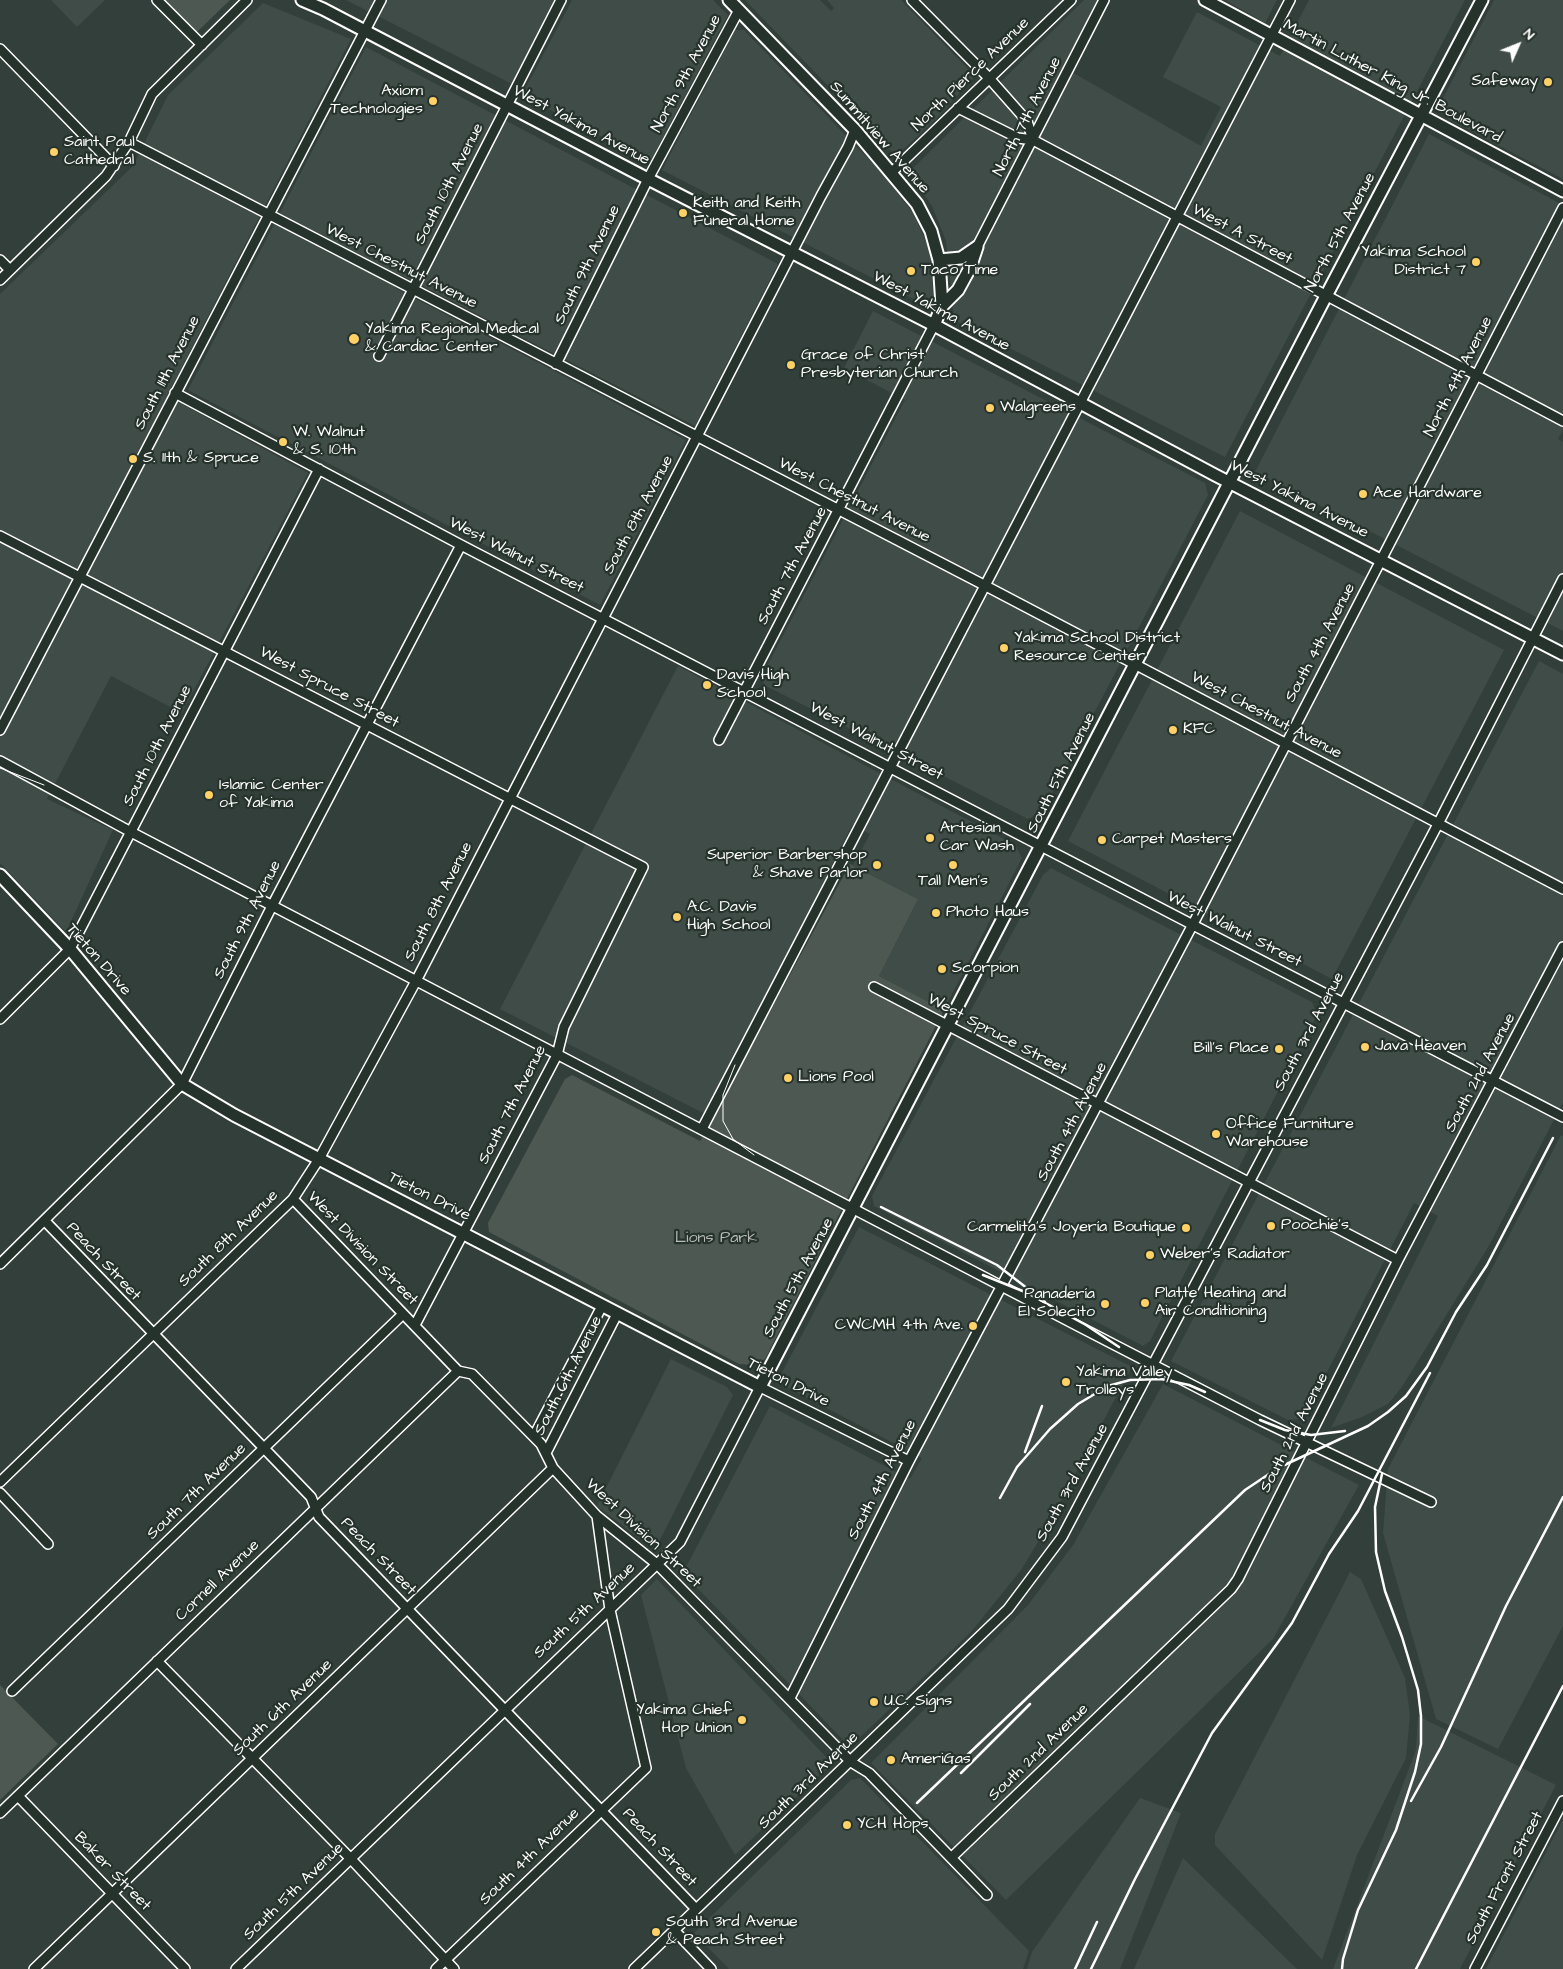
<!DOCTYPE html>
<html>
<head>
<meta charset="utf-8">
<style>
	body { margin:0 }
	#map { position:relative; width:1563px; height:1969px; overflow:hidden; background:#333f3a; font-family:"Architects Daughter",sans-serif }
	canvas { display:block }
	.north { position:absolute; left:1493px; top:20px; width:50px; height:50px; -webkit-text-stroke:4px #26332d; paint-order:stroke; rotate:46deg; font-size:14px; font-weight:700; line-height:20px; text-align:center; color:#fff }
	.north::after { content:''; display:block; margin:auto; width:18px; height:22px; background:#fff; clip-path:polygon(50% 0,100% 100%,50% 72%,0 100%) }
</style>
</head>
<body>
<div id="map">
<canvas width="1563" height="1969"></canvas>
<div class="north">N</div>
</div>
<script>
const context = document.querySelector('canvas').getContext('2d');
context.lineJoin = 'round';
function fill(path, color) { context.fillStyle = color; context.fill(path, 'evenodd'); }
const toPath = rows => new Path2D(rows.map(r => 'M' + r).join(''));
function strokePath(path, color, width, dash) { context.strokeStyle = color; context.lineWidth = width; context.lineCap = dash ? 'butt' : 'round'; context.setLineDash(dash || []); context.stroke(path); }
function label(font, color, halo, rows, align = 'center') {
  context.font = font + ' "Architects Daughter",sans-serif'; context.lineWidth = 4.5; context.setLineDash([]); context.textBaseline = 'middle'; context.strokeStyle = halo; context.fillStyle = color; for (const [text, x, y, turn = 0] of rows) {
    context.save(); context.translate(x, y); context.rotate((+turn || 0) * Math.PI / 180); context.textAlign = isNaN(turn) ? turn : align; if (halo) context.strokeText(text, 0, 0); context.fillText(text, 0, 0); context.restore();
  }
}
const built = toPath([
	[51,0,105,0,77,27],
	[346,0,554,0,512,84],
	[572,0,713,0,728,15,650,162,522,95],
	[745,0,820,0,831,11,834,8,827,0,901,0,975,76,935,120,896,156],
	[1084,0,1098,0,1063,67,1201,146,1221,107,1163,77,1197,12,1280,56,1309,0,1465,0,1225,457,954,320,946,241,932,206,909,172],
	[1225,0,1277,0,1265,23],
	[1494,0,1563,0,1563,179,1448,119,1442,113,1440,104],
	[263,3,351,39,167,396,308,473,182,713,111,676,47,799,113,830,66,932,0,863,0,294,133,166,168,95],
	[735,30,744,30,883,174,913,213,931,253,933,300,925,305,662,170],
	[366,47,778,264,695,426,401,275,395,288,686,440,600,605,188,390],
	[1429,134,1563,205,1563,430,1558,439,1563,442,1563,631,1255,472],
	[873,311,1205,483,1208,495,1043,811,1028,819,764,685,762,676,905,400,844,368],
	[1240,511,1504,650,1332,979,1068,841],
	[1539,661,1563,674,1563,1102,1490,1244,1402,1387,1388,1404,1362,1417,1331,1428,1438,1216,1414,1203,1305,1415,1299,1419,1288,1420,1171,1361],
	[678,666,1015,845,1022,858,944,1010,879,976,918,899,853,865,870,834,852,825,707,1115,500,1009],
	[1051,868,1312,1002,1317,1015,1150,1341,1143,1346,874,1206,872,1196,1043,875],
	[1561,1135,1563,1136,1563,1626,1498,1749,1436,1719,1383,1533,1388,1469],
	[859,1227,1132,1367,1046,1529,1021,1570,971,1632,854,1743,845,1742,683,1573,770,1406,910,1479,922,1458,777,1382],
	[671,1359,727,1387,733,1395,662,1536,653,1549,597,1506],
	[1163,1384,1359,1485,1273,1639,1006,1900,871,1763,1028,1605,1073,1545],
	[1350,1572,1361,1579,1405,1678,1410,1715,1406,1758,1357,1855,1322,1960,1215,1845,1215,1834],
	[657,1579,827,1758,826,1769,735,1855,686,1768,641,1595],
	[1418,1716,1556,1785,1460,1969,1333,1969,1416,1750],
	[860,1778,1029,1951,1023,1969,729,1969,694,1933,851,1780],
	[1140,1798,1181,1813,1120,1969,1027,1969,1032,1952],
	[1563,1819,1563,1969,1486,1969],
	[1183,1858,1297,1969,1134,1969]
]);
const green = toPath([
	[162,0,230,0,195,34],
	[850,864,918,899,879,976,944,1010,765,1359,752,1365,739,1364,489,1232,488,1223,565,1079,572,1075,700,1141],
	[0,1685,58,1744,0,1800]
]);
const minor = toPath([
	[157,0,202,45],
	[912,0,989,78,1027,121,1033,140],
	[0,49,114,166],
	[958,108,1018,138,1033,140,1563,421],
	[129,142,984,585,1563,889],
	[892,172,1071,0],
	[977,247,1104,0],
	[0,260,10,270],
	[0,280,106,176,129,142,152,94,247,0],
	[379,356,561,0],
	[556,364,648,179,739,10],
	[175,393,461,545,1563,1117],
	[0,536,643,867,564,1027,557,1055,415,1325],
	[0,730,381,0],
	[719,740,934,325],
	[0,761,131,832,1078,1326,1260,1420,1431,1502],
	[874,987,1398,1260],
	[0,1019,70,949,319,469],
	[702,1129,1290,0],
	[293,1199,458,1371,472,1374,541,1444,553,1468,597,1516,658,1565,851,1762,869,1773,987,1895],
	[45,1221,311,1497,319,1517,696,1909],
	[0,1264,182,1084,272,906,461,545],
	[534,1436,602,1306],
	[547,1451,617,1314],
	[0,1482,293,1199,319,1159,416,981,821,196,848,147,855,130],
	[0,1493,48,1544],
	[157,1661,351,1859,454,1969],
	[12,1691,403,1314],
	[790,1698,909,1461,1192,926,1563,208],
	[18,1796,185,1969],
	[0,1813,458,1371],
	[952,1857,1231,1589,1238,1579,1398,1260,1563,947],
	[674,1930,711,1969],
	[34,1969,553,1468],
	[236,1969,680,1542,760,1387,909,1461],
	[436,1969,646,1768,610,1610,597,1516],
	[634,1969,1008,1609,1062,1537,1438,824,1563,579],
	[1475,1969,1563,1801]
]);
const major = toPath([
	[302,0,323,9,648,179,934,325,1215,475,1563,654],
	[729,0,855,130,917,204,931,231,939,260,942,306,934,325],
	[1205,0,1563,191],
	[939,260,961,258,977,247],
	[942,306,958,290,970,268,977,247],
	[0,875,70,949,182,1084,234,1115,760,1387,1326,296,1482,0]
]);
const tram = toPath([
	[0,768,44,785],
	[735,1065,723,1095,723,1121,733,1139,754,1155]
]);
const rail = toPath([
	[881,1207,997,1265,1045,1302],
	[983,1275,1025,1292],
	[1040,1300,1086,1325,1119,1347],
	[1260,1420,1285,1430,1311,1435,1345,1431],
	[1025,1452,1042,1406],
	[1000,1498,1017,1467,1050,1429,1078,1404,1108,1386,1130,1380,1161,1379,1189,1385,1205,1392],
	[961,1773,1030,1704],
	[1411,1801,1441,1747,1506,1606,1563,1497],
	[917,1803,1245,1490,1278,1468,1368,1426,1388,1412,1406,1396,1427,1367,1456,1312,1487,1265,1553,1138],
	[1075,1969,1097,1922],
	[1091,1969,1135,1879,1212,1733,1292,1623,1329,1554,1358,1511,1430,1373],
	[1342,1969,1343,1959,1358,1910,1396,1830,1415,1772,1421,1744,1421,1716,1418,1690,1402,1637,1385,1591,1376,1552,1375,1507,1382,1474],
	[1416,1969,1563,1686]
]);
const markers = [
	[1548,82,5,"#ffd166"],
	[433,101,5,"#ffd166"],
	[54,152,5,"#ffd166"],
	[683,213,5,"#ffd166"],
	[1476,262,5,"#ffd166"],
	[911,271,5,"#ffd166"],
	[354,339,6,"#ffd166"],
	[791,365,5,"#ffd166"],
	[990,408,5,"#ffd166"],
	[283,442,5,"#ffd166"],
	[133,459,5,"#ffd166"],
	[1363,494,5,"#ffd166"],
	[1004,648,5,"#ffd166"],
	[707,685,5,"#ffd166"],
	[1173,730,5,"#ffd166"],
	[209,795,5,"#ffd166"],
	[930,838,5,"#ffd166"],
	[1102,840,5,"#ffd166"],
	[877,865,5,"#ffd166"],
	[953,865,5,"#ffd166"],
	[936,913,5,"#ffd166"],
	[677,917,5,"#ffd166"],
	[942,969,5,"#ffd166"],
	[1365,1047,5,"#ffd166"],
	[1279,1049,5,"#ffd166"],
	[788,1078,5,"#ffd166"],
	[1216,1134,5,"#ffd166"],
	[1271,1226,5,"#ffd166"],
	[1186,1228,5,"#ffd166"],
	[1150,1255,5,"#ffd166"],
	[1145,1303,5,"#ffd166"],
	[1105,1304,5,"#ffd166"],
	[973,1326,5,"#ffd166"],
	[1066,1382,5,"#ffd166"],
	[874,1702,5,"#ffd166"],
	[742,1720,5,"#ffd166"],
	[891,1760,5,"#ffd166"],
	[847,1825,5,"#ffd166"],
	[656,1932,5,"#ffd166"]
];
const streetNames = [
	["North 9th Avenue",687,74,-62],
	["North Pierce Avenue",971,75,-44],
	["Martin Luther King Jr. Boulevard",1392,82,28],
	["North 7th Avenue",1028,117,-63],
	["West Yakima Avenue",581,126,28],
	["Summitview Avenue",879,138,49],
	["South 10th Avenue",450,184,-63],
	["North 5th Avenue",1341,233,-62],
	["West A Street",1242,235,28],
	["South 9th Avenue",588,265,-64],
	["West Chestnut Avenue",401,267,27],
	["West Yakima Avenue",941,312,28],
	["South 11th Avenue",168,373,-63],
	["North 4th Avenue",1459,377,-63],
	["West Yakima Avenue",1299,500,27],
	["West Chestnut Avenue",854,501,27],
	["South 8th Avenue",639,515,-62],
	["West Walnut Street",516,556,27],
	["South 7th Avenue",793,566,-62],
	["South 4th Avenue",1321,643,-62],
	["West Spruce Street",329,688,28],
	["West Chestnut Avenue",1266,716,28],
	["West Walnut Street",876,742,28],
	["South 10th Avenue",158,746,-63],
	["South 5th Avenue",1062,773,-63],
	["South 8th Avenue",439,902,-63],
	["South 9th Avenue",248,920,-63],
	["West Walnut Street",1234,930,27],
	["Tieton Drive",98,960,49],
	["South 3rd Avenue",1310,1032,-62],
	["West Spruce Street",997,1035,28],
	["South 2nd Avenue",1481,1073,-62],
	["South 7th Avenue",513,1105,-63],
	["South 4th Avenue",1073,1122,-62],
	["Tieton Drive",429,1197,27],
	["South 8th Avenue",229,1239,-44],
	["West Division Street",362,1249,46],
	["Peach Street",103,1262,47],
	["South 5th Avenue",799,1278,-62],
	["South 6th Avenue",569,1376,-63],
	["Tieton Drive",788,1383,27],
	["South 2nd Avenue",1295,1433,-63],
	["South 4th Avenue",883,1480,-63],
	["South 3rd Avenue",1073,1483,-61],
	["South 7th Avenue",197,1492,-44],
	["West Division Street",643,1534,43],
	["Peach Street",378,1557,46],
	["Cornell Avenue",218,1581,-44],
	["South 5th Avenue",585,1611,-43],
	["South 6th Avenue",283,1708,-44],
	["South 2nd Avenue",1039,1753,-44],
	["South 3rd Avenue",809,1781,-44],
	["Peach Street",659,1848,47],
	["South 4th Avenue",530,1857,-44],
	["Baker Street",112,1872,46],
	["South Front Street",1505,1878,-62],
	["South 5th Avenue",294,1892,-44]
];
const poiNames = [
	["Safeway",1538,82,"right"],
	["Axiom",423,92,"right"],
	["Technologies",423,110,"right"],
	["Saint Paul",64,143],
	["Cathedral",64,161],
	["Keith and Keith",693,204],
	["Funeral Home",693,222],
	["Yakima School",1466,253,"right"],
	["District 7",1466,271,"right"],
	["Taco Time",921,271],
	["Yakima Regional Medical",365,330],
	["& Cardiac Center",365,348],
	["Grace of Christ",801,356],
	["Presbyterian Church",801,374],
	["Walgreens",1000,408],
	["W. Walnut",293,433],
	["& S. 10th",293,451],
	["S. 11th & Spruce",143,459],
	["Ace Hardware",1373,494],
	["Yakima School District",1014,639],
	["Resource Center",1014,657],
	["Davis High",717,676],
	["School",717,694],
	["KFC",1183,730],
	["Islamic Center",219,786],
	["of Yakima",219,804],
	["Artesian",940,829],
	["Car Wash",940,847],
	["Carpet Masters",1112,840],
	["Superior Barbershop",867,856,"right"],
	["& Shave Parlor",867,874,"right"],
	["Tall Men's",953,882,"center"],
	["A.C. Davis",687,908],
	["High School",687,926],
	["Photo Haus",946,913],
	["Scorpion",952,969],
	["Java Heaven",1375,1047],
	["Bill's Place",1269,1049,"right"],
	["Lions Pool",798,1078],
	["Office Furniture",1226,1125],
	["Warehouse",1226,1143],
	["Poochie's",1281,1226],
	["Carmelita's Joyería Boutique",1176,1228,"right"],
	["Weber's Radiator",1160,1255],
	["Platte Heating and",1155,1294],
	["Air Conditioning",1155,1312],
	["Panadería",1095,1295,"right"],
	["El Solecito",1095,1313,"right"],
	["CWCMH 4th Ave.",963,1326,"right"],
	["Yakima Valley",1076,1373],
	["Trolleys",1076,1391],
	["U.C. Signs",884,1702],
	["Yakima Chief",732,1711,"right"],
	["Hop Union",732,1729,"right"],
	["AmeriGas",901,1760],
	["YCH Hops",857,1825],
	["South 3rd Avenue",666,1923],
	["& Peach Street",666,1941]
];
const parkNames = [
	["Lions Park",716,1239]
];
fill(built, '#404c47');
fill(green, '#4d5853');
strokePath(minor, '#fff', 12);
strokePath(major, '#fff', 15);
strokePath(minor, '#26332d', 9);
strokePath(major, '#26332d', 11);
strokePath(tram, '#fff', 1);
strokePath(rail, '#fff', 2.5);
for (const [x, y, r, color] of markers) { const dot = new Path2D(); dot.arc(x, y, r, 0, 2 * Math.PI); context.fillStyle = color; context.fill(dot); strokePath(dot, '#26332d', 2); }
label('16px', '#fff', '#26332d', streetNames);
label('16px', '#fff', '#26332d', poiNames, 'left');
label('16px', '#b8bcba', '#26332d', parkNames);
</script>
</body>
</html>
